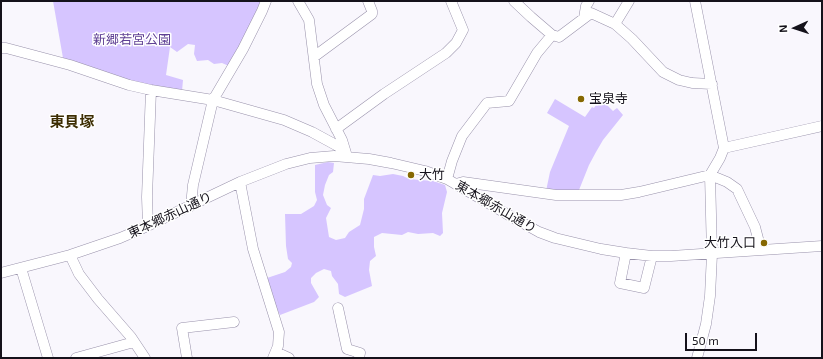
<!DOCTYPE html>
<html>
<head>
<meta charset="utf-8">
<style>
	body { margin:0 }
	#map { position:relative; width:823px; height:359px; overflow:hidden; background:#f9f7fd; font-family:"Exo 2",sans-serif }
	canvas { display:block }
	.frame { position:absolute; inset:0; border:2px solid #15121b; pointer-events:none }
	.north { position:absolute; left:775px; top:8px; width:40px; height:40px; -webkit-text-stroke:3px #fff; paint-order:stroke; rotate:267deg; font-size:11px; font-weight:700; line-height:16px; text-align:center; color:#15121b }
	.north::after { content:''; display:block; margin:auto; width:14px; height:18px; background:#15121b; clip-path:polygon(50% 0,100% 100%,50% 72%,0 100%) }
	.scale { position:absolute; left:685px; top:333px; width:72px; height:18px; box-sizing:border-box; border:2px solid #15121b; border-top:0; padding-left:5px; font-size:12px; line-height:14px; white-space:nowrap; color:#15121b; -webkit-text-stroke:3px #fff; paint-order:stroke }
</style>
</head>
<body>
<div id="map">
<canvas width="823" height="359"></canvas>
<div class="frame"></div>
<div class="north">N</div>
<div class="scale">50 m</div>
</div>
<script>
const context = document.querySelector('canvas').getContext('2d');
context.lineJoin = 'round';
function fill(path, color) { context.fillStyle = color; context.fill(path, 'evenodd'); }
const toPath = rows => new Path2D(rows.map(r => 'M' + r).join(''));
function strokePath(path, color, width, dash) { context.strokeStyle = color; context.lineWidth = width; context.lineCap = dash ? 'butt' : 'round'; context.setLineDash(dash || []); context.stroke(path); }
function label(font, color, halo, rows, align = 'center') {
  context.font = font + ' "Exo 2","Noto Sans JP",sans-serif'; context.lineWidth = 3; context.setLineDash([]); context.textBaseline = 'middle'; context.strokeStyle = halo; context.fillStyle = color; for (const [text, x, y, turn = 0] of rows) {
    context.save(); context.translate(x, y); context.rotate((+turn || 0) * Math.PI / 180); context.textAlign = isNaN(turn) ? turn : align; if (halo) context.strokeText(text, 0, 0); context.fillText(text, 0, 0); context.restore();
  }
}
const green = toPath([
	[53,1,264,1,229,66,222,63,214,64,208,60,197,61,194,54,195,45,188,44,177,52,170,47,166,75,183,80,182,91,139,83,63,58],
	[555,99,585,117,592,107,594,108,596,105,597,106,602,100,613,111,617,108,623,115,603,140,596,152,589,165,579,190,546,191,550,172,569,126,547,113],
	[328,162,334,163,333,172,329,175,325,185,323,195,327,205,331,208,326,218,329,237,336,240,345,238,349,232,360,225,364,209,364,199,373,175,380,176,393,174,403,176,409,179,433,181,445,185,447,192,442,213,443,233,440,236,433,233,418,234,408,232,402,235,382,233,374,237,374,247,376,256,370,261,369,270,372,286,345,297,339,294,338,284,332,276,331,271,324,269,316,273,311,278,311,283,319,297,314,302,280,315,276,307,267,278,285,272,291,267,292,263,288,259,286,246,285,214,301,214,314,206,317,200,315,192,315,165]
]);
const minor = toPath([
	[298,1,309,20,317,84,324,105,342,140,346,153],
	[514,1,531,17,552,35,559,37,591,13,615,24,632,39,663,72,679,80,692,83,712,84],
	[695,1,724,148,720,158,710,175,712,254,710,296,706,324,697,358],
	[584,18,586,6,589,1],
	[615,24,629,1],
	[1,48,6,48,70,65,129,85,151,90,213,100,284,120,312,132,345,150],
	[315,56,372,14,372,11,368,1],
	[336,129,384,94,446,53,456,43,463,30,451,1],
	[724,148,822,126],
	[447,179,452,161,462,136,487,103,509,101,537,53,552,35],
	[240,182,253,249,279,332,278,346,273,358],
	[456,184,463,182,556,195,621,195,639,192,710,175,727,182,737,189,755,227,761,250],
	[191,206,193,185,213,100,243,49,262,11,266,1],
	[148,226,147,197,151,90],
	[626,253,620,283,644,288,652,256],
	[70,255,79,274,98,299,131,337,145,358],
	[21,268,48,358],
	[1,273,70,255,120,238,141,229,240,182,286,164,310,158,334,156,369,159,391,163,425,171,447,179,512,217,539,232,555,238,601,249,626,253,652,256,671,256,822,246],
	[338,308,347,349,360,353,359,358],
	[276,352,289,358],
	[76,358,134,342],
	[187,358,182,328,234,322]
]);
const markers = [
	[581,99,4,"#866802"],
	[411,175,4,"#866802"],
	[764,243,4,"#866802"]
];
const parkNames = [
	["新郷若宮公園",132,40]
];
const poiNames = [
	["宝泉寺",589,99],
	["大竹",419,175],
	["大竹入口",756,243,"right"]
];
const streetNames = [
	["東本郷赤山通り",496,207,30],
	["東本郷赤山通り",170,215,-25]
];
const quarterNames = [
	["東貝塚",72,122]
];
fill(green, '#d6c5ff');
strokePath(minor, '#9992ab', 11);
strokePath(minor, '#fff', 10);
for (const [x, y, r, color] of markers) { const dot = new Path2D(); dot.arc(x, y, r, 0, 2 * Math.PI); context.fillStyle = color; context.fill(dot); strokePath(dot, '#fff', 1.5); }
label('13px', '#5f4094', '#fff', parkNames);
label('13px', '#15121b', '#fff', poiNames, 'left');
label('13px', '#15121b', '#fff', streetNames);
label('bold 15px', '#3d2e03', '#fff', quarterNames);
</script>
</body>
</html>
